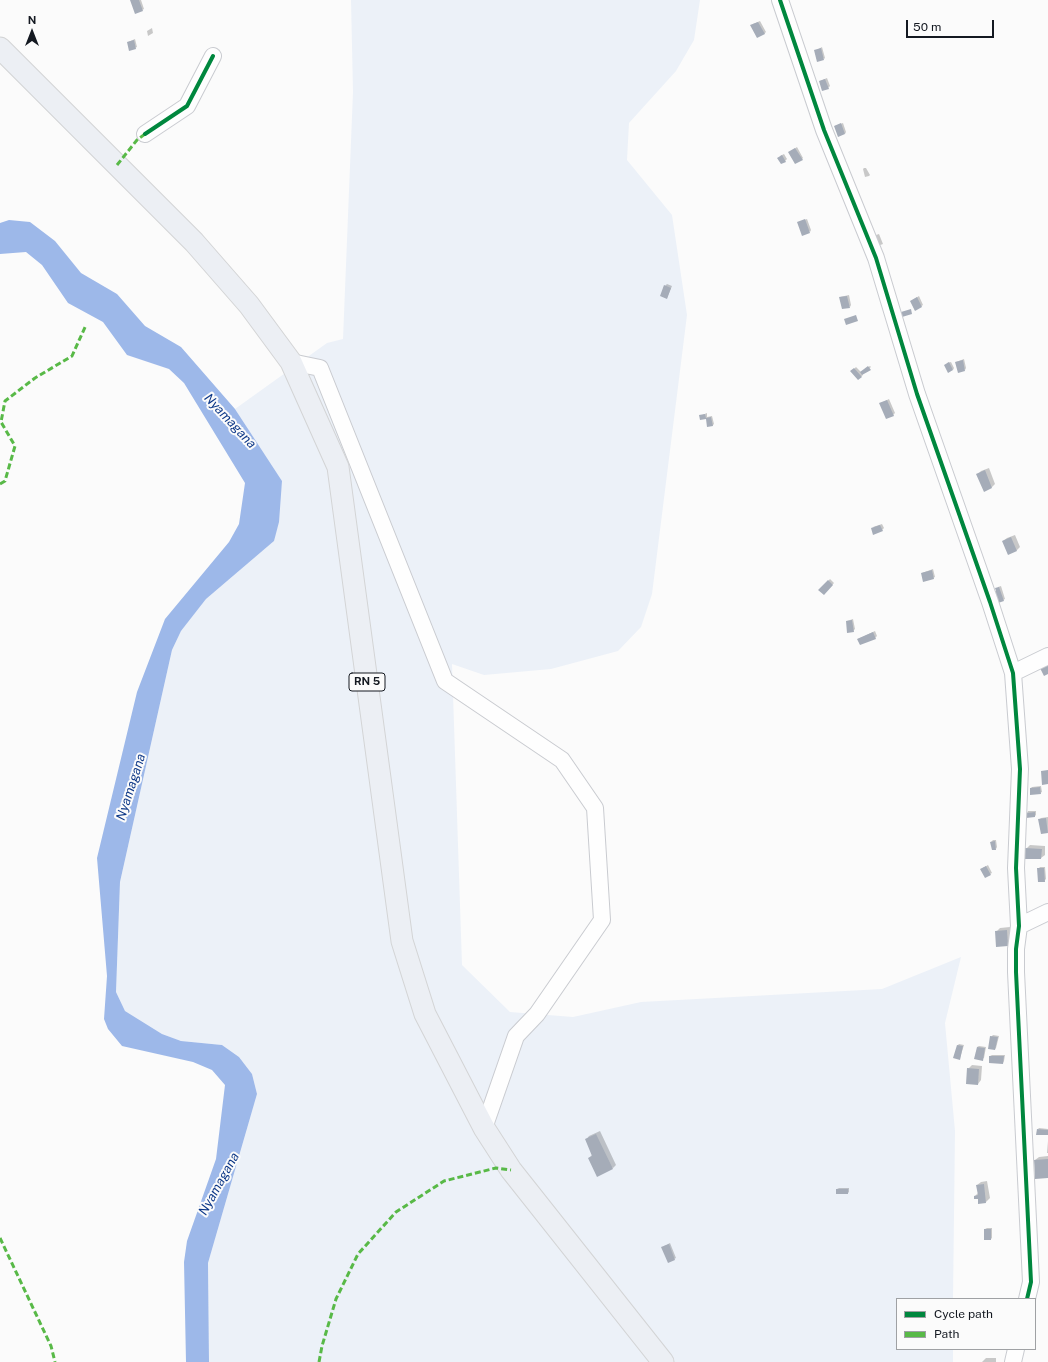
<!DOCTYPE html>
<html>
<head>
<meta charset="utf-8">
<style>
	body { margin:0 }
	#map { position:relative; width:1048px; height:1362px; overflow:hidden; background:#fbfbfb; font-family:"Public Sans",sans-serif }
	canvas { display:block }
	.legend { position:absolute; left:896px; top:1298px; width:140px; height:52px; box-sizing:border-box; background:#fbfbfb; border:1px solid #9fa1a4; margin:0; padding:5px 7px; list-style:none; font-size:12px; color:#141921 }
	.legend li { display:flex; align-items:center; gap:8px; height:20px }
	.legend b { width:20px; border:1px solid #9fa1a4 }
	.north { position:absolute; left:12px; top:12px; width:40px; height:40px; -webkit-text-stroke:3px #fbfbfb; paint-order:stroke; rotate:0deg; font-size:11px; font-weight:700; line-height:16px; text-align:center; color:#141921 }
	.north::after { content:''; display:block; margin:auto; width:14px; height:18px; background:#141921; clip-path:polygon(50% 0,100% 100%,50% 72%,0 100%) }
	.scale { position:absolute; left:906px; top:20px; width:88px; height:18px; box-sizing:border-box; border:2px solid #141921; border-top:0; padding-left:5px; font-size:12px; line-height:14px; white-space:nowrap; color:#141921; -webkit-text-stroke:3px #fbfbfb; paint-order:stroke }
</style>
</head>
<body>
<div id="map">
<canvas width="1048" height="1362"></canvas>
<ul class="legend">
<li><b style="height:5px;background:#00873e"></b>Cycle path</li>
<li><b style="height:5px;background:#58b947"></b>Path</li>
</ul>
<div class="north">N</div>
<div class="scale">50 m</div>
</div>
<script>
const context = document.querySelector('canvas').getContext('2d');
context.lineJoin = 'round';
function fill(path, color) { context.fillStyle = color; context.fill(path, 'evenodd'); }
const toPath = rows => new Path2D(rows.map(r => 'M' + r).join(''));
function strokePath(path, color, width, dash) { context.strokeStyle = color; context.lineWidth = width; context.lineCap = dash ? 'butt' : 'round'; context.setLineDash(dash || []); context.stroke(path); }
function label(font, color, halo, rows, align = 'center') {
  context.font = font + ' "Public Sans",sans-serif'; context.lineWidth = 4; context.setLineDash([]); context.textBaseline = 'middle'; context.strokeStyle = halo; context.fillStyle = color; for (const [text, x, y, turn = 0] of rows) {
    context.save(); context.translate(x, y); context.rotate((+turn || 0) * Math.PI / 180); context.textAlign = isNaN(turn) ? turn : align; if (halo) context.strokeText(text, 0, 0); context.fillText(text, 0, 0); context.restore();
  }
}
const green = toPath([
	[351,0,700,0,694,40,676,71,629,123,627,160,672,215,687,315,652,594,641,627,618,651,551,669,484,675,452,664,462,965,510,1012,573,1017,641,1002,882,989,961,957,945,1023,955,1131,953,1299,897,1299,897,1349,953,1349,953,1362,209,1362,208,1263,257,1094,252,1074,239,1057,222,1045,181,1041,162,1034,125,1011,116,992,120,882,172,650,181,631,206,599,274,541,282,481,235,409,327,343,343,339,353,92]
]);
const water = toPath([
	[9,220,30,222,55,241,81,273,117,294,145,326,181,347,235,409,282,481,279,522,274,541,206,599,181,631,172,650,120,882,116,992,125,1011,162,1034,181,1041,222,1045,239,1057,252,1074,257,1094,208,1263,209,1362,186,1362,184,1262,187,1241,216,1159,225,1085,212,1070,193,1062,122,1046,108,1029,104,1019,107,976,97,858,137,692,165,619,229,542,239,524,245,483,184,383,169,369,127,355,103,322,68,303,42,265,26,252,0,254,0,223]
]);
const shadow = toPath([
	[131,0,141,0,144,9,142,10],
	[760,21,766,32,764,34,753,24],
	[152,28,153,33,148,36,147,31],
	[135,39,137,47,130,50,128,42],
	[822,47,825,58,824,59,815,51],
	[827,78,830,86,828,88,820,81],
	[843,123,846,132,845,134,835,126],
	[797,147,803,158,802,159,791,151],
	[784,154,787,159,785,161,780,156],
	[864,168,866,168,870,175,869,176,865,177,863,169],
	[807,219,811,230,810,232,799,222],
	[879,234,883,244,875,247,873,236],
	[667,284,672,286,667,298,665,286],
	[849,295,851,305,850,307,840,297],
	[919,296,923,305,915,310,911,301],
	[964,359,966,368,965,370,956,362],
	[951,362,954,368,953,370,947,363],
	[870,366,871,367,862,374,863,375,858,379,852,371,856,367,861,372],
	[889,399,895,413,893,415,881,403],
	[707,413,707,417,712,416,714,424,712,426,706,418,700,416],
	[989,468,995,484,992,487,984,490,978,474,981,471],
	[882,524,884,528,882,530,873,527],
	[1015,535,1020,547,1017,550,1008,554,1003,541,1007,538],
	[933,569,935,577,933,578,922,573],
	[830,579,834,583,824,594,820,590],
	[1001,586,1005,599,999,602,995,592,998,587],
	[853,619,855,629,853,631,847,621],
	[875,631,877,636,875,638,858,639],
	[1041,786,1042,792,1040,793,1031,788,1032,787],
	[1028,811,1036,811,1036,815,1035,816,1027,813],
	[1048,817,1048,832,1042,833,1039,820,1041,818],
	[993,840,996,840,997,847,996,849,991,842],
	[1030,845,1045,846,1045,855,1041,858,1026,858,1026,849],
	[988,865,992,873,990,874,983,868],
	[1040,867,1045,867,1046,879,1044,881,1038,869],
	[1010,927,1011,941,1008,945,996,932,1000,928],
	[993,1035,999,1036,996,1048,995,1049,991,1037],
	[959,1044,964,1045,960,1058,958,1045],
	[979,1046,986,1047,984,1058,982,1059,977,1047],
	[992,1055,1005,1055,1004,1061,1003,1063,990,1056],
	[972,1065,982,1066,981,1080,978,1084,968,1069],
	[1039,1128,1048,1129,1048,1134,1038,1129],
	[600,1131,616,1165,613,1168,589,1158,593,1154,586,1140,589,1136],
	[1048,1141,1048,1153,1047,1153],
	[1048,1156,1048,1177,1035,1160,1039,1157],
	[987,1181,990,1198,986,1202,979,1203,978,1198,975,1196,978,1193,977,1185,981,1182],
	[839,1188,849,1188,849,1192,848,1193,837,1189],
	[987,1228,992,1228,992,1238,991,1239,985,1229],
	[670,1243,676,1258,674,1259,664,1246],
	[986,1358,996,1358,996,1362,982,1362]
]);
const building = toPath([
	[130,0,139,0,143,11,135,14],
	[758,22,765,34,757,38,750,25],
	[134,40,136,49,129,51,127,42],
	[821,48,824,60,817,62,814,50],
	[825,79,829,89,822,91,819,81],
	[841,123,845,134,838,137,834,126],
	[795,148,803,160,795,164,788,152],
	[782,155,786,162,781,164,777,158],
	[805,219,810,233,802,236,797,222],
	[664,285,671,288,667,299,660,296],
	[847,296,850,308,842,309,839,297],
	[917,297,922,307,915,311,910,301],
	[911,309,912,314,902,317,901,312],
	[856,315,858,321,846,325,844,319],
	[963,360,965,371,958,373,955,362],
	[949,362,953,370,948,373,944,365],
	[868,366,871,370,862,375,860,372],
	[854,368,862,377,858,380,850,371],
	[887,400,894,416,886,419,879,403],
	[705,414,706,418,711,417,713,426,707,427,706,419,700,420,699,415],
	[985,470,992,488,984,492,976,474],
	[880,525,883,531,873,535,871,528],
	[1011,537,1017,551,1008,555,1002,541],
	[932,570,934,579,923,582,921,573],
	[828,580,833,585,824,595,818,590],
	[999,587,1004,601,998,603,994,591,996,591,995,588],
	[852,620,854,632,847,633,846,621],
	[873,632,876,639,860,645,857,639],
	[1048,659,1048,674,1044,676,1038,664],
	[1048,770,1048,784,1042,785,1041,771],
	[1040,787,1041,794,1030,795,1030,788],
	[1035,812,1035,817,1026,818,1026,813],
	[1046,818,1048,833,1041,834,1038,819],
	[995,841,996,850,992,850,990,842],
	[1025,848,1042,849,1041,859,1025,859],
	[986,866,991,875,985,878,980,869],
	[1037,868,1044,868,1045,882,1038,882],
	[1007,930,1008,946,996,947,995,931],
	[990,1036,998,1037,995,1050,988,1049],
	[957,1045,963,1046,960,1060,953,1058],
	[977,1047,985,1048,983,1061,974,1059],
	[989,1056,1004,1056,1003,1064,989,1063],
	[967,1068,979,1069,978,1085,966,1084],
	[1037,1129,1048,1130,1048,1135,1036,1135],
	[596,1134,613,1169,597,1177,588,1158,592,1156,585,1139],
	[1048,1159,1048,1178,1035,1179,1034,1160],
	[984,1184,986,1203,978,1204,978,1199,974,1199,974,1196,978,1195,976,1185],
	[836,1189,848,1189,848,1194,836,1194],
	[984,1229,991,1229,991,1240,984,1240],
	[669,1244,675,1260,668,1263,661,1247]
]);
const minor = toPath([
	[780,0,824,130,876,258,917,394,990,602,1013,673,1020,769,1016,868,1019,926,1016,949,1016,972,1031,1282,1027,1299],
	[145,134,187,106,213,56],
	[291,362,320,368,445,681,562,760,595,808,602,920,537,1014,516,1036,484,1128],
	[1013,673,1048,656],
	[1019,926,1048,912],
	[1013,1362,1016,1349]
]);
const major = toPath([
	[0,48,194,242,249,305,291,362,338,467,402,941,425,1014,484,1128,511,1170,663,1362]
]);
const quiet = toPath([
	[117,165,137,140,145,134],
	[0,484,5,481,15,446,1,422,5,401,35,378,72,356,86,325],
	[0,1238,51,1346,55,1362],
	[319,1362,322,1346,336,1299,358,1254,396,1212,444,1181,496,1168,511,1170]
]);
const cycleway = toPath([
	[780,0,824,130,876,258,917,394,990,602,1013,673,1020,769,1016,868,1019,926,1016,949,1016,972,1031,1282,1027,1299],
	[145,134,187,106,213,56]
]);
const shields = [
	[367,682,36]
];
const shieldNames = [
	["RN 5",367,682]
];
const waterNames = [
	["Nyamagana",230,421,47],
	["Nyamagana",131,787,-72],
	["Nyamagana",219,1184,-61]
];
fill(green, '#ecf1f8');
fill(water, '#9db8e9');
fill(shadow, '#0003');
fill(building, '#a5acb8');
strokePath(minor, '#c9cbd0', 18);
strokePath(major, '#d3d4d5', 23);
strokePath(minor, '#fefefe', 16);
strokePath(major, '#eceff4', 21);
strokePath(quiet, '#58b947', 3, [6, 3]);
strokePath(cycleway, '#00873e', 4);
for (const [x, y, w] of shields) { const box = new Path2D(); box.roundRect(x - w / 2, y - 9, w, 18, 3); context.fillStyle = '#fbfbfb'; context.fill(box); strokePath(box, '#141921', 1); }
label('bold 11px', '#141921', null, shieldNames);
label('italic 13px', '#0c3787', '#fbfbfb', waterNames);
</script>
</body>
</html>
